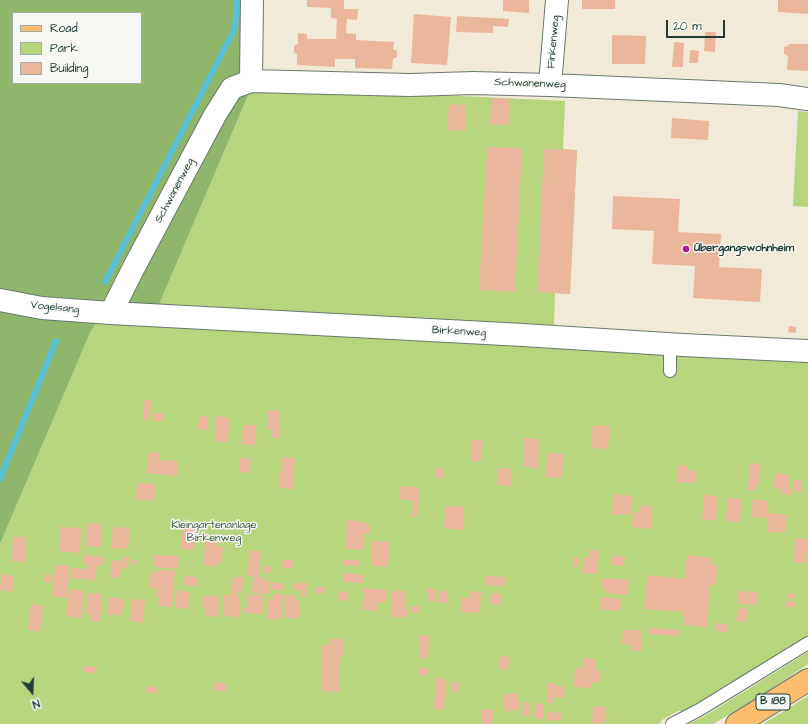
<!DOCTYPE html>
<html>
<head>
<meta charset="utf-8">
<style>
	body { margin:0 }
	#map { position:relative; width:808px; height:724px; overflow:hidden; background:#f2ead8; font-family:"Architects Daughter",sans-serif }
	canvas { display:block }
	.legend { position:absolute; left:12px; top:12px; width:130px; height:72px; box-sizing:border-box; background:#f6f6f2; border:1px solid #a0aca6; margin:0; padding:5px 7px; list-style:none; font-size:12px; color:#1f3d34 }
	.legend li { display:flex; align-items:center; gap:8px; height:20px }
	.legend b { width:20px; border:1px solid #a0aca6 }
	.north { position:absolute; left:12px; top:672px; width:40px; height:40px; -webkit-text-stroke:3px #f6f6f2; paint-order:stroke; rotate:161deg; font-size:11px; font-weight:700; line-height:16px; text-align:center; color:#1f3d34 }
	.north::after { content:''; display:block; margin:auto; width:14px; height:18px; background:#1f3d34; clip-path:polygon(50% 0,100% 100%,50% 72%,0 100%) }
	.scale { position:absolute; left:666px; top:20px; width:59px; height:18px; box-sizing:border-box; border:2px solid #1f3d34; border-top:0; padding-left:5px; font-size:12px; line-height:14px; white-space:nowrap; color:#1f3d34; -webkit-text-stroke:3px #f6f6f2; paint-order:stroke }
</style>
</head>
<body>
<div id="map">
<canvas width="808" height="724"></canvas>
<ul class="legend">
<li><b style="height:5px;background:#fcbd6f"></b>Road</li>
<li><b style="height:11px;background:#b6d57d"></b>Park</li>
<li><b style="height:11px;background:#ebb79c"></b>Building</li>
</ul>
<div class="north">N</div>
<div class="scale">20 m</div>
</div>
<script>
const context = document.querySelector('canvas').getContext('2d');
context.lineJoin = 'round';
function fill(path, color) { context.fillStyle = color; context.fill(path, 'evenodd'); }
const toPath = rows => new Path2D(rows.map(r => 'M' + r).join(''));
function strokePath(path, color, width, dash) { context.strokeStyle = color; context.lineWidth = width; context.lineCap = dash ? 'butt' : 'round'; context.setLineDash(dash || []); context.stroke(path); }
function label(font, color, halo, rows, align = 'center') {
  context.font = font + ' "Architects Daughter",sans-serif'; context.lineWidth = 3; context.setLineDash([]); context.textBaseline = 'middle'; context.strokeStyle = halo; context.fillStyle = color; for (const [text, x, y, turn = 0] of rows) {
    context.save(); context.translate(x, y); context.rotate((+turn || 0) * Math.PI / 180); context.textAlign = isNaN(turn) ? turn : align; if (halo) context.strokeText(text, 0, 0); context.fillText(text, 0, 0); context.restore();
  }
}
const green = toPath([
	[252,86,565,101,563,149,577,150,570,294,555,293,554,328,158,307],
	[798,111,808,112,808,207,793,206],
	[96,323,808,360,808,636,684,711,678,711,662,720,659,724,0,724,0,544,90,333],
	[808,652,808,664,761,696,713,724,688,724,703,717],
	[808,696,808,724,763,724,784,711]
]);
const forest = toPath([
	[0,0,250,0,252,86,158,307,44,299,0,291],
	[13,13,141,13,141,83,13,83],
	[0,309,96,323,90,333,0,544]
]);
const stream = toPath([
	[105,282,235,28,237,0],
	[0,479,56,341]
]);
const building = toPath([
	[307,0,344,0,344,9,358,9,357,20,347,19,346,33,356,34,356,40,394,42,393,49,397,51,397,57,393,59,392,69,355,68,355,59,335,59,335,67,297,65,297,54,294,52,294,46,298,44,298,33,307,34,307,39,336,39,337,19,331,18,331,8,307,7],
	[503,0,529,0,529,13,503,11],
	[582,0,615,0,615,9,582,9],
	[778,0,808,0,808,14,778,12],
	[414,14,451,17,447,65,411,63],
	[457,16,509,19,508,27,493,26,493,33,456,32],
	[705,32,716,32,715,52,704,51],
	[612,35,646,36,645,64,612,64],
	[674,42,684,43,683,67,672,67],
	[789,44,808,44,808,71,787,70,788,56,784,54,784,47,788,46],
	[690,50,699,51,698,63,689,63],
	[491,98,510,99,509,125,490,124],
	[449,104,466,105,465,131,447,130],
	[672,118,709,121,708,140,671,138],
	[487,147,522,148,515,292,479,290],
	[544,149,577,150,570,294,537,292],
	[613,196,680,199,678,232,721,234,719,267,762,269,760,302,693,298,695,266,652,264,654,231,612,229],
	[789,326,796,327,796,333,788,332],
	[144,400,151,401,150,420,143,420],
	[268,410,280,411,279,438,272,438,273,430,267,430],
	[154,413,164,413,163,421,154,421],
	[199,416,208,417,207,430,198,429],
	[216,416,230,418,228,442,214,441],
	[243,425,256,425,255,445,242,444],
	[593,425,610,426,608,449,591,448],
	[524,438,539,439,538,469,532,469,532,467,523,466],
	[472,440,483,441,481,461,471,461],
	[149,452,160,453,160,460,178,461,177,476,146,473],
	[547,453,563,454,562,478,546,477],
	[282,457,295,458,293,489,279,488],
	[240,458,249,458,249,473,240,472],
	[750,463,761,464,759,485,756,485,755,490,748,490],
	[678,465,688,466,688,470,697,471,696,483,676,482],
	[435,468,443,468,443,478,435,478],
	[498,468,512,469,511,486,497,485],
	[775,473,790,475,789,490,791,490,791,495,782,494,782,489,773,488],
	[794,480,802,481,801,492,793,491],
	[137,483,156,484,154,501,136,499],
	[401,486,420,488,417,517,412,517,414,501,399,499],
	[613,494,633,496,631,515,612,514],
	[704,495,717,496,716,521,702,519],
	[728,498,742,499,740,522,725,521],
	[753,499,768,501,767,518,751,517],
	[641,505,652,506,651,529,632,527,633,511,640,512],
	[446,506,464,507,463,530,444,528],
	[768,513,787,515,785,533,767,532],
	[347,520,365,522,365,524,370,525,369,534,364,534,363,550,345,549],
	[87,523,102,524,101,547,86,546],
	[183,523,196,524,194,550,181,549],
	[60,527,81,528,80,553,59,551],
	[113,527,130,528,128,549,111,548],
	[13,537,26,537,25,562,12,561],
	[206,538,219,539,218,547,223,547,221,564,216,564,216,567,203,565],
	[795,538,808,539,806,563,793,562],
	[372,541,390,542,388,567,371,566],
	[590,550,599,551,597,574,582,573,584,558,589,558],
	[249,551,261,551,259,577,248,576],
	[83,555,103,557,103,565,97,565,95,580,71,578,72,568,87,569,87,564,83,564],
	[154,555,179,556,178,569,154,567],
	[687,555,712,558,712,565,717,565,716,585,710,585,707,627,683,625,684,612,644,609,647,575,685,579],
	[612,556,625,557,624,566,611,565],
	[124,557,129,557,128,569,121,568,120,578,110,577,111,560,123,561],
	[574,558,579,558,578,567,573,567],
	[131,560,137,560,136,565,131,565],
	[282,560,293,560,293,568,282,568],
	[344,560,360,560,359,566,344,565],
	[55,565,70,566,67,598,52,596],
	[264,566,271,567,270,573,264,573],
	[158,570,175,571,172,607,158,606,159,597,156,597,157,589,149,588,151,572,158,573],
	[344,573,364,575,363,583,343,582],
	[1,574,14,576,12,592,0,590],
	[45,574,52,575,51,583,44,582],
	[185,576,197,577,197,586,184,585],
	[486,576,506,577,505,586,485,585],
	[233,577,243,577,242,592,237,591,237,596,240,596,239,617,223,616,224,595,231,595],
	[253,577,264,577,264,581,270,581,269,594,252,593],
	[601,578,629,580,628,595,605,593,605,589,601,588],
	[272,583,283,583,283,590,272,590],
	[294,583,307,583,306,597,301,597,302,590,294,590],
	[315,587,325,587,324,593,315,593],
	[364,588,387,590,386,602,378,602,377,611,362,609],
	[428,588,435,589,435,601,427,601],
	[69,589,84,591,81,618,66,616],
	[177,590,190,592,188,609,175,608],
	[339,591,348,592,347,601,338,600],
	[392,591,405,591,405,609,407,609,407,617,392,617],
	[439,591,448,591,447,603,438,602],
	[470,591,481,592,480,613,461,612,462,597,470,598],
	[738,591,758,592,757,605,738,603],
	[88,593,102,594,100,622,90,621,91,614,86,614],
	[491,593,502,594,501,605,490,604],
	[789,593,796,594,795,599,788,598],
	[273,594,283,594,282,619,268,619,268,599,273,599],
	[203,595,219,597,218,617,205,616,205,608,202,608],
	[247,595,263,595,262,614,243,613,243,608,247,608],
	[286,595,296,595,296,600,300,601,299,618,285,618],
	[109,597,124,599,122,615,108,615],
	[601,597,621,599,620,611,600,609],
	[132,599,145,600,143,623,130,621],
	[786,601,796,602,796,607,786,607],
	[31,604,43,606,40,632,28,630],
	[412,606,420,606,419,613,412,613],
	[738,608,747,609,746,622,736,621],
	[716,623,728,624,727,632,716,631],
	[649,628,680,630,680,636,649,634],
	[623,630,642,631,641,651,631,651,631,645,622,644],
	[420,635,429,636,428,658,419,658],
	[330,639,344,639,344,656,340,657,340,692,321,691,321,645,330,645],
	[501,656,510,657,508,670,499,669],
	[584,658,595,659,595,670,601,671,600,683,591,682,591,688,574,687,575,667,583,668],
	[84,666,97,667,96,673,83,672],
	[420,668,429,669,428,676,420,675],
	[436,678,446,679,444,710,434,709],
	[215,682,227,684,226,692,214,690],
	[451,682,459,682,458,693,451,692],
	[547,683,556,683,555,686,565,687,564,698,554,697,554,703,547,703],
	[147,687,157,687,157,693,146,692],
	[517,693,520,709,505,712,503,695],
	[524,702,530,703,529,716,522,716],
	[535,703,544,704,543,719,534,718],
	[593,706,606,707,605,723,592,723],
	[482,709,493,710,492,724,482,724],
	[548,712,562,713,561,721,548,720]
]);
const lane = toPath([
	[670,371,670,345],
	[672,724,699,710,808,643]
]);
const street = toPath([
	[251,81,252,0],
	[550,85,557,0],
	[0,300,42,308,111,313,523,335,683,345,808,351],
	[111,313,133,269,215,115,232,88,251,81,410,85,473,83,550,85,779,95,808,99]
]);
const primary = toPath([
	[737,724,808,680]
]);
const markers = [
	[686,249,4,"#b5179e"]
];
const shields = [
	[773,702,34]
];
const shieldNames = [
	["B 188",773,702]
];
const streetNames = [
	["Finkenweg",554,42,-85],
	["Schwanenweg",530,84,2],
	["Schwanenweg",175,191,-62],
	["Vogelsang",55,308,6],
	["Birkenweg",459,332,3]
];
const poiNames = [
	["Übergangswohnheim",694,249]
];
const parkNames = [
	["Kleingartenanlage",214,526],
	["Birkenweg",214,539]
];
fill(green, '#b6d57d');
fill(forest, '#90b66c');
strokePath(stream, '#59c2d6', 6);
fill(building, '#ebb79c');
strokePath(lane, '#697a6d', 14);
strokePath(street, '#697a6d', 24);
strokePath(primary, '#697a6d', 24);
strokePath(lane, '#fff', 12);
strokePath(street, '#fff', 22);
strokePath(primary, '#fcbd6f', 22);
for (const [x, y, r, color] of markers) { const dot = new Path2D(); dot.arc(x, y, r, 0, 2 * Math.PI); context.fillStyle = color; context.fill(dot); strokePath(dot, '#f6f6f2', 1.5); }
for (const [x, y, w] of shields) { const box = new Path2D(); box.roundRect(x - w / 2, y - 8, w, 16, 3); context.fillStyle = '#f6f6f2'; context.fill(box); strokePath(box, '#1f3d34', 1); }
label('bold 10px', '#1f3d34', null, shieldNames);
label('11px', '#1f3d34', '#f6f6f2', streetNames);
label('bold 11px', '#1f3d34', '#f6f6f2', poiNames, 'left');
label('11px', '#3d5b43', '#f6f6f2', parkNames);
</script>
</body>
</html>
